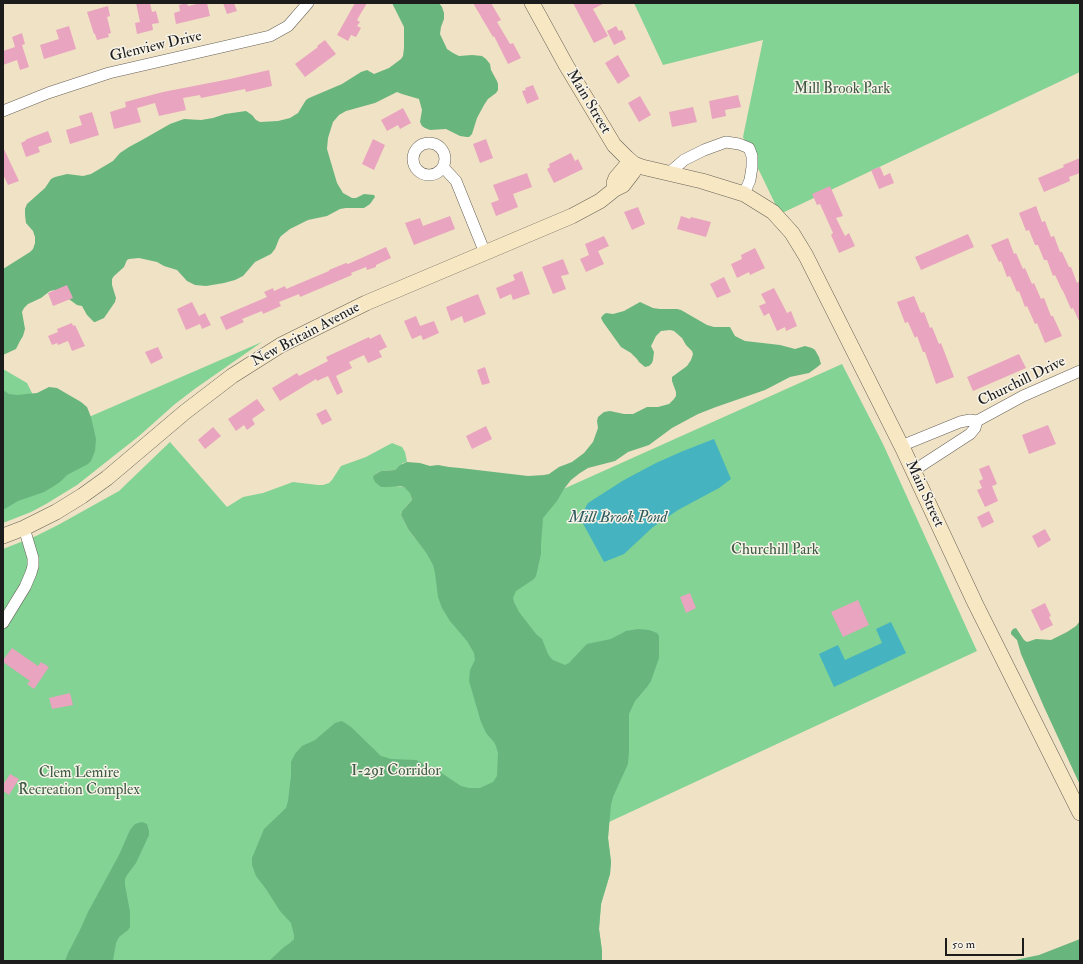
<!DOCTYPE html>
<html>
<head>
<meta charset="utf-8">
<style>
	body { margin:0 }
	#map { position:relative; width:1083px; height:964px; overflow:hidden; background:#f0e2c5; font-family:"IM FELL Double Pica",serif }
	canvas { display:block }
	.frame { position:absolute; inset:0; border:4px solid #1c1c1c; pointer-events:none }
	.scale { position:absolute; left:945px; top:938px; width:79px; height:18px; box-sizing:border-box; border:2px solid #1c1c1c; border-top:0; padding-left:5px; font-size:12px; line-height:14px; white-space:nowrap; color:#1c1c1c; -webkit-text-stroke:3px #f7f3e8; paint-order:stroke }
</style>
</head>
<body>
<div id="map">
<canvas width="1083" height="964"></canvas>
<div class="frame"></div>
<div class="scale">50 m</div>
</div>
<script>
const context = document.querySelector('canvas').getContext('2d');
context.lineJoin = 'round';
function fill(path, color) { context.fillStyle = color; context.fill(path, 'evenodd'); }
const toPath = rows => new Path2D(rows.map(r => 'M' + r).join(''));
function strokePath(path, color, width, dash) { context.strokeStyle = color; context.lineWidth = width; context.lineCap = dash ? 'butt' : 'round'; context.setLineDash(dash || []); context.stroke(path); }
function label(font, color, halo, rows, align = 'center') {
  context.font = font + ' "IM FELL Double Pica",serif'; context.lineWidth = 3; context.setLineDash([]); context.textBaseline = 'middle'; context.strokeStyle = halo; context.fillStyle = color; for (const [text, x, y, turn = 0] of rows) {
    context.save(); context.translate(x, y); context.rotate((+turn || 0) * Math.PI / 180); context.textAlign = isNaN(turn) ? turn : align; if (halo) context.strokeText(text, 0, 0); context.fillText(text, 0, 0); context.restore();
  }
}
const green = toPath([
	[634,3,1080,3,1080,72,780,214,743,137,763,40,663,65],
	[262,342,196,388,175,404,139,436,77,485,46,504,31,512,3,523,3,369,27,383,52,433],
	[842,364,883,444,977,651,609,822,608,838,611,862,610,874,601,904,599,929,602,951,602,961,3,961,3,549,36,536,58,525,119,491,170,442,227,507,243,497,263,493,293,482,318,485,323,485,329,483,332,480,341,466,366,457,392,443,402,447,405,452,407,462,403,463,395,470,381,471,374,475,396,486,404,487,410,492,412,500,402,511,401,515,408,529,425,551]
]);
const forest = toPath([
	[392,3,439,3,442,7,444,13,444,19,441,27,440,34,447,49,453,53,459,56,472,55,482,56,486,59,490,64,491,70,497,81,498,84,498,90,496,93,488,99,484,105,477,118,472,134,469,137,467,137,460,136,446,129,430,130,425,128,422,126,420,122,422,110,419,99,402,94,397,92,375,103,346,111,339,115,333,122,328,138,327,149,337,183,343,193,352,198,356,198,364,194,374,195,375,197,370,204,364,208,346,208,340,209,327,216,308,220,290,229,281,236,279,239,275,249,271,254,255,262,243,276,235,280,224,283,206,286,195,285,187,281,177,270,164,266,157,262,139,258,129,259,127,260,124,267,114,276,112,279,112,285,116,298,115,302,104,318,95,322,94,322,87,315,82,306,77,305,62,294,55,290,50,291,41,298,28,304,24,308,22,312,25,329,23,336,20,341,16,349,3,355,3,269,30,252,33,249,35,243,35,237,33,231,26,223,25,215,25,209,27,204,45,188,51,179,55,177,67,174,83,176,91,174,113,161,120,153,129,147,142,140,170,124,184,119,201,120,213,118,225,114,246,111,252,115,256,120,260,122,278,121,290,118,298,113,306,100,309,98,342,84,361,72,367,70,374,74,389,68,401,59,403,56,404,48,404,27],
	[640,302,653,308,660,309,677,309,681,310,707,325,714,327,730,327,735,336,745,341,780,345,795,349,805,346,812,348,815,350,819,357,821,364,816,368,809,373,790,377,765,390,716,407,698,414,672,428,649,445,628,452,615,461,588,468,580,473,571,480,564,489,557,501,543,518,541,544,541,554,536,576,534,579,516,591,513,598,514,602,519,612,536,634,542,639,548,654,550,657,553,660,565,665,569,663,584,647,587,644,611,639,626,631,638,629,649,630,657,633,659,636,659,658,651,681,647,687,635,701,629,714,629,752,628,764,613,797,611,805,608,838,611,862,610,874,601,904,599,929,602,951,602,961,269,961,284,947,290,943,294,939,294,935,291,923,280,911,266,889,256,876,252,865,252,858,264,829,286,808,288,801,291,776,291,762,295,754,302,746,315,740,335,723,342,721,351,727,381,756,391,759,416,760,440,772,461,786,469,788,480,788,493,782,497,776,498,753,496,746,494,742,486,733,481,722,469,681,470,670,475,660,474,653,467,641,450,621,442,608,438,597,435,573,433,565,427,554,408,529,401,515,402,511,412,500,410,493,404,487,400,486,388,487,381,487,375,482,373,478,374,475,381,471,395,470,400,465,407,462,420,463,430,466,438,465,449,467,460,468,528,476,544,475,549,474,559,467,572,462,584,453,593,442,598,428,597,421,598,417,604,412,610,411,624,414,633,414,647,407,658,407,669,404,674,399,676,396,676,392,672,381,672,377,687,366,691,360,693,354,692,351,686,345,682,338,674,331,670,330,661,331,656,336,651,346,654,352,653,360,652,363,649,366,645,367,639,362,637,359,631,353,621,347,603,322,601,318,603,315,606,313,613,314,624,311],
	[49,387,57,388,81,402,87,407,91,417,96,439,95,451,91,461,88,464,67,475,60,482,54,486,44,492,18,501,3,510,3,390,9,394,17,395,37,393],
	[1080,621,1079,712,1080,785,1044,707,1021,654,1017,640,1011,634,1011,632,1013,629,1016,628,1024,640,1027,642,1036,639,1051,640,1067,632,1076,626],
	[142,822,147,824,149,831,149,835,136,863,127,875,125,879,125,885,130,912,130,927,128,930,119,937,116,943,113,961,65,961,68,953,80,930,88,912,119,855,130,830,135,824],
	[1080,939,1080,961,1010,961,1039,955]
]);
const water = toPath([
	[714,439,731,479,719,488,678,510,653,527,624,554,604,562,580,518,588,503,624,480,656,463,683,451],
	[891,622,906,653,834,687,819,654,838,645,845,660,882,643,876,629]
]);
const building = toPath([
	[136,3,150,3,152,12,156,11,159,23,152,24,153,30,137,34,135,23,140,22],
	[187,3,188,6,201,3,207,3,210,16,176,24,174,13,180,11,179,5],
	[223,3,234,3,237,11,227,14],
	[355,3,367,3,357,20,360,22,357,26,361,28,356,37,351,35,348,41,337,35],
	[473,3,491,3,501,20,497,22,510,44,513,43,521,58,508,64,494,36,493,37],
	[573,3,605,3,593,9,608,36,594,43],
	[108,6,110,16,107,17,111,33,108,34,109,37,97,40,95,34,94,34,87,12],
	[69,26,76,49,44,59,40,45,59,39,56,30],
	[616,26,619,31,622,30,626,39,614,45,607,31],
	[22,33,25,44,22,45,29,67,20,70,17,60,3,65,3,51,15,47,12,37],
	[325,40,336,54,305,77,295,64,318,47,317,46],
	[618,55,630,76,618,84,605,63],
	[269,70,272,86,246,92,245,89,201,98,200,95,183,98,186,110,159,116,155,103,137,108,141,122,114,129,110,112,126,107,125,102,163,92,230,79],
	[533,85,539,99,527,104,522,91,526,90,525,88],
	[738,95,741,107,725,110,726,116,712,119,709,101],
	[640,96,651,115,639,122,628,103],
	[693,107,697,122,672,127,669,112],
	[403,108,411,123,400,129,398,125,387,131,381,120],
	[92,112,99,135,70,144,66,130,82,125,79,116],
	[48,131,52,142,38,147,40,152,26,157,21,143,25,141,27,139],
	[373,139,385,145,374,170,362,164],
	[486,139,493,158,480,163,473,144],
	[3,147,19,181,8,185,3,174],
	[571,153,575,161,578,159,583,169,554,183,547,169,550,167,549,164],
	[1080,158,1080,173,1069,177,1070,181,1044,192,1038,178,1064,167,1063,165],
	[880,167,884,176,890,173,894,183,879,189,871,170],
	[527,173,532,187,513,194,518,207,496,216,491,203,499,200,493,185],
	[830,186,843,216,836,218,845,236,849,233,855,246,839,253,831,235,833,233,820,204,817,205,812,194],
	[1036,206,1042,222,1045,221,1051,237,1054,236,1060,252,1062,252,1069,267,1071,267,1077,283,1080,281,1080,323,1073,308,1071,309,1063,291,1062,290,1055,275,1053,276,1047,260,1044,260,1038,245,1035,245,1029,230,1026,231,1019,213],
	[638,207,645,224,632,230,624,212],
	[450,216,455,229,414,245,405,223,420,218,423,226],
	[681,216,690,219,691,217,711,222,706,237,677,229],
	[968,234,974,247,921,270,915,257],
	[604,236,609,246,598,251,604,264,586,272,580,259,589,255,585,244],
	[1008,238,1014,254,1016,253,1023,269,1025,268,1032,284,1034,283,1041,299,1044,298,1051,316,1053,316,1062,336,1045,343,1037,323,1035,324,1027,306,1025,307,1019,291,1017,292,1010,276,1007,277,1001,261,999,262,991,245],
	[386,247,391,258,376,265,376,267,367,270,366,267,351,273,352,275,300,297,299,294,279,302,281,306,263,314,262,311,242,319,244,322,226,330,220,317,267,297,264,292,273,288,274,291,285,286,286,289,329,271,329,270,346,263,348,264],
	[755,248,765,268,750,275,749,272,737,278,731,264,742,259,741,255],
	[563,259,569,274,561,276,566,289,553,294,542,267],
	[522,271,530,294,513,300,511,294,500,299,496,288,515,280,513,275],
	[724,277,731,292,717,298,710,284],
	[67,285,73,298,53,306,48,293],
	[774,288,787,313,791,311,797,326,786,331,785,327,777,331,769,313,764,316,759,306,766,303,761,294],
	[478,294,486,314,464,323,462,316,451,321,446,307],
	[914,296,921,313,924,312,930,328,932,327,939,344,941,343,954,377,936,384,925,352,923,352,917,336,915,338,908,322,905,323,897,302],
	[192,302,199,316,205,313,211,325,202,329,200,324,186,330,177,309],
	[416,316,420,326,434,321,439,333,423,340,421,335,412,339,404,321],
	[72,323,73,326,75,325,85,346,72,351,68,341,58,345,57,343,52,345,48,336,58,332,57,329],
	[380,334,387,347,379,351,382,357,368,363,364,355,349,362,352,368,336,376,343,392,337,395,328,376,317,381,316,379,280,401,272,388,297,373,299,376,328,361,326,357,369,337,370,339],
	[158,347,163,358,151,364,145,352],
	[1019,354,1026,368,973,391,967,377],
	[485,367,490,383,482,385,477,370],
	[257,399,265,410,252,419,255,424,247,430,244,425,236,431,228,419],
	[326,409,332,420,322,425,316,414],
	[1048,425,1056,444,1029,454,1022,435],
	[486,426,492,439,472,449,466,436],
	[213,427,221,436,205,449,198,440],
	[989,465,997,484,992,486,998,501,985,507,977,490,982,488,979,481,983,479,979,469],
	[989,511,994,522,982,528,977,517],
	[1045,529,1051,540,1038,548,1032,536],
	[690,593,696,608,686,613,680,597],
	[858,600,869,625,843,637,831,612],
	[1045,603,1051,616,1049,617,1053,625,1041,631,1031,610],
	[12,648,38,666,41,662,49,667,34,689,27,684,30,681,3,662,3,660],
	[70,693,73,705,52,709,49,698],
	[10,774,19,779,9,795,3,791,3,785]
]);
const street = toPath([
	[3,111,48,93,109,73,270,36,288,26,308,3],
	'413 159a16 16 0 1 1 32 0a16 16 0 1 1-32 0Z',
	[443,167,456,181,485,253],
	[669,173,684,160,704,150,726,142,739,144,749,148,752,156,752,167,750,180,744,194],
	[901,446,960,422,970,420,977,421,1023,396,1080,371],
	[913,471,970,434,975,428,977,421],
	[3,623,25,587,31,573,33,566,33,558,24,528]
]);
const secondary = toPath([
	[532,3,566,65,614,145,627,158,634,164,642,167,702,181,744,194,773,212,792,233,806,256,904,451,975,603,1080,813],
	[3,536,24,528,56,512,82,496,107,478,185,412,232,376,281,345,366,303,572,216,600,201,615,189,623,185,633,172,634,164,626,166,616,178,614,183,615,189]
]);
const streetNames = [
	["Glenview Drive",156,47,-13],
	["Main Street",588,102,59],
	["New Britain Avenue",306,335,-28],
	["Churchill Drive",1022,382,-26],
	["Main Street",924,494,65]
];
const parkNames = [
	["Mill Brook Park",842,90],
	["Churchill Park",775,551],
	["I-291 Corridor",396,772],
	["Clem Lemire",79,774],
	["Recreation Complex",79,791]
];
const waterNames = [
	["Mill Brook Pond",618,519]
];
fill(green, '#82d394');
fill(forest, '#69b57e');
fill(water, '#45b4c0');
fill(building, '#e9a4bf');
strokePath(street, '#666157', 12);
strokePath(secondary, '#666157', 16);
strokePath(street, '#fff', 11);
strokePath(secondary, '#f7e8c3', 15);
label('15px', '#1c1c1c', '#f7f3e8', streetNames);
label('15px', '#405c46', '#f7f3e8', parkNames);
label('italic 16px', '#2c595e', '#f7f3e8', waterNames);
</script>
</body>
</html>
